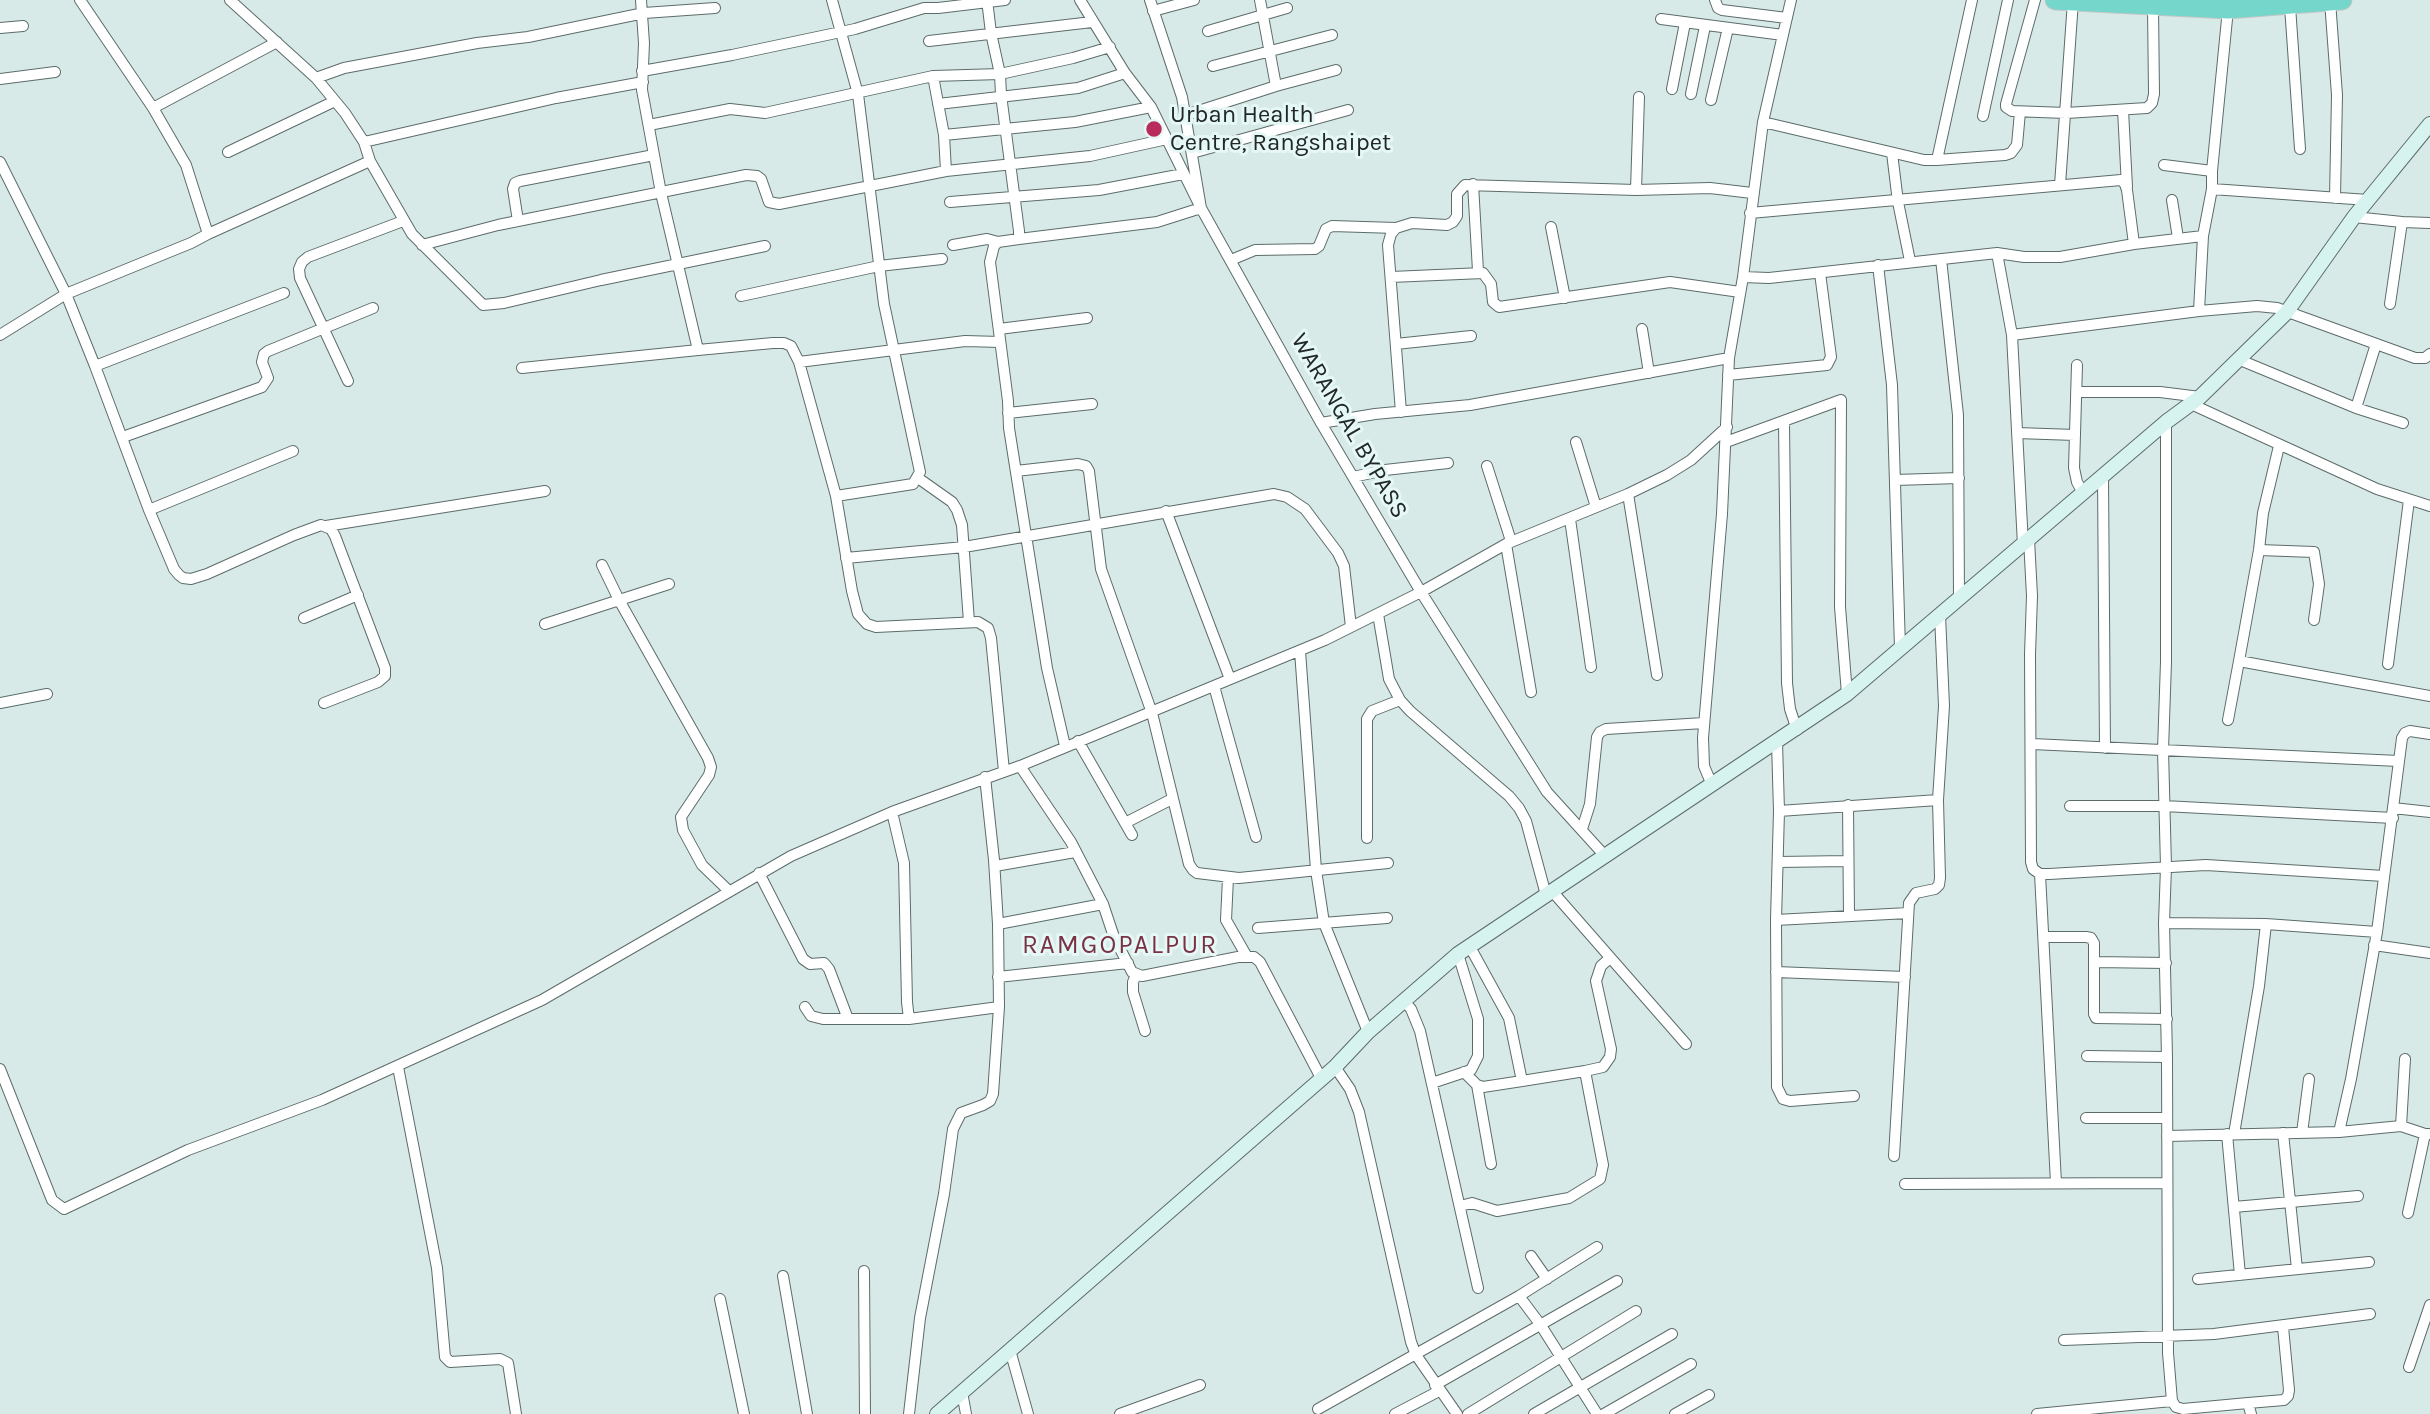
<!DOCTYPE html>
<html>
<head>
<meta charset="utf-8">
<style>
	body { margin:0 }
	canvas { display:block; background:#d8eae8 }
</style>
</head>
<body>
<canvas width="2430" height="1414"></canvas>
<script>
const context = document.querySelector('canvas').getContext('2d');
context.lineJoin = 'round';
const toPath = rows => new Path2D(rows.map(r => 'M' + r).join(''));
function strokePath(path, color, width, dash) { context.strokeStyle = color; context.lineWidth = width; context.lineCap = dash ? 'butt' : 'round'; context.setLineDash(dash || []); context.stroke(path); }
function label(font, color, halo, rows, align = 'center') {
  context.font = font + ' Karla,sans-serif'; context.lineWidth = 6; context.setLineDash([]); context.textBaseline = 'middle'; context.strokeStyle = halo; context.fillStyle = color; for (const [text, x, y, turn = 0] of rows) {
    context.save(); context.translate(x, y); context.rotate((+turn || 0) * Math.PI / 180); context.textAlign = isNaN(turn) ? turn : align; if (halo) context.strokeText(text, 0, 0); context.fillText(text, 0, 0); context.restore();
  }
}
const street = toPath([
	[230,0,316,78,345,113,364,142,370,161,412,234,483,305,504,303,601,280,765,246],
	[641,0,644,43,642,90,661,193,698,350,773,343,784,343,791,346,799,362,836,496,852,591,858,614,867,624,876,627,978,622,988,628,991,638,1004,771],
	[832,0,858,94,884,304,920,472,913,484,836,496],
	[987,0,991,33,1000,74,1001,95,1019,231,1019,239,998,242,994,246,990,262,1008,401,1009,428,1047,668,1065,746],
	[1080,0,1125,73,1151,107,1201,208,1321,423,1421,592,1547,792,1606,857],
	[1260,0,1276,86],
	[1715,0,1718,8,1722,10,1787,18],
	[2035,0,2006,104,2006,107,2012,111,2066,113,2147,108,2152,103,2154,94,2153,6],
	[2330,1,2337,95,2335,198],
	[2290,6,2300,149],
	[2228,9,2212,171,2212,189,2203,236,2199,311,2257,306,2277,308,2415,358,2425,358,2430,354],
	[1153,11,1194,0],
	[1661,19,1783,35],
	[0,28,23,26],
	[1208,31,1287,8],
	[929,41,1092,22],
	[1213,66,1332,35],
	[642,71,732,55,855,29,924,8,938,8,1005,0],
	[933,76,944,135,946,171],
	[316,78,344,68,477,43,528,37,644,13,715,8],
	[0,79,55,72],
	[1672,89,1685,23],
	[1691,94,1705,26],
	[1711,100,1728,28],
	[938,104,1078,88,1125,73],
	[153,108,277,42],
	[2123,110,2127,187],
	[1186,115,1276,86,1336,70],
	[1983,116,2008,0],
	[1763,122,1924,160,1937,160,1972,0],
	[649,125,730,109,765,113,933,76,1000,74,1073,58,1110,47],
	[944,135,1075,122,1151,107],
	[364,142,556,98,643,82],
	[228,152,335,101],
	[1192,153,1348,110],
	[1892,153,1898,202,1910,261],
	[1937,160,2005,155,2011,153,2017,145,2020,112],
	[0,162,66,294,95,366,149,510,174,569,179,575,183,578,191,579,207,574,294,535,321,525,331,529,335,536,385,668,385,676,378,682,324,703],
	[2164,165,2212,171],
	[1473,184,1478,271],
	[2060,185,2073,1],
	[2212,189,2368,200],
	[1636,190,1639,97],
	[2172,200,2178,238],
	[950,202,1099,190,1183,174],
	[1750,213,2121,180,2125,184,2127,190,2134,244],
	[2354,217,2402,222,2390,304],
	[518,221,513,189,515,183,520,181,654,155],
	[2402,222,2430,223],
	[1551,227,1565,298],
	[208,234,370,161],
	[1019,239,1157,222,1201,208,1182,97,1150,0],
	[422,245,498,225,746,175,757,176,761,179,769,202,779,204,946,171,1090,156,1167,139],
	[953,245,987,239,998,242],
	[1997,253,2012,335,2023,545],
	[1941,259,1958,415,1959,599],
	[1231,260,1255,250,1315,249,1319,246,1326,229,1332,226,1396,228],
	[1878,265,1892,385,1900,648],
	[1391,277,1483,273,1491,284,1493,302,1499,307,1670,282,1740,292],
	[1743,277,1769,278,1997,253,2024,257,2060,257,2134,244,2203,236],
	[741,296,879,266,942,259],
	[999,329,1087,318],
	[1642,329,1649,373],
	[0,335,66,294,191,243,208,234,186,165,153,108,80,0],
	[2012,335,2199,311],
	[1396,344,1471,336],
	[2376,344,2356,408,2403,423],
	[2240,360,2356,408],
	[799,362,965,341,1000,342],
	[2077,365,2074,468,2077,482,2083,493],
	[95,366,284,293],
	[522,368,698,350],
	[1728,375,1827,365,1831,357,1820,273],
	[348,381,300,278,299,269,302,262,308,257,403,221],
	[2076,392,2160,392,2200,397],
	[2191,404,2377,489,2430,506],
	[1401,412,1388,245,1391,234,1396,228,1412,223,1447,225,1453,222,1457,216,1457,194,1465,185,1636,190,1710,188,1752,193],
	[1008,413,1092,404],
	[1784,422,1787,683,1790,709,1797,730],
	[2166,422,2166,662,2163,750,2166,867,2164,923,2167,1057,2168,1353,2172,1401,2176,1407,2183,1409,2248,1403,2251,1414],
	[1321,423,1375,414,1470,405,1729,358],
	[2017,433,2075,435],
	[123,437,262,387,268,378,262,362,264,354,268,351,373,308],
	[1576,442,1596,507],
	[1726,442,1841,400,1840,607,1847,694],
	[2279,446,2263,513,2259,550,2239,661,2430,696],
	[1487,466,1511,541],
	[1016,471,1078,464,1086,466,1089,471,1101,569,1152,713,1189,864,1193,870,1197,873,1239,878,1388,863],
	[2103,476,2105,748],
	[1353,477,1385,470,1448,463],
	[918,478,952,502,957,510,962,525,969,622],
	[1895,480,1959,478],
	[1628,494,1657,675],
	[149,510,293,451],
	[1166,511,1230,679],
	[1570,519,1591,667],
	[326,526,545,491],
	[2029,539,2032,596,2030,654,2031,862,2033,869,2040,874,2049,874,2206,865,2384,876],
	[1506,544,1531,692],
	[2259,550,2314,552,2319,584,2314,620],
	[846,558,964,547,1274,494,1287,497,1305,509,1338,553,1344,566,1351,627],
	[602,565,619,600,708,758,711,767,709,775,681,817,683,830,702,865,729,891],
	[1378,614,1389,679,1400,700,1410,711,1509,796,1519,808,1526,821,1546,895],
	[304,618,358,595],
	[545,624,669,584],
	[1300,651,1316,870,1324,923,1368,1032],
	[2388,664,2409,500],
	[1214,686,1256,837],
	[0,703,47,694],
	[2228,720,2239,661],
	[1078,741,1132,835],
	[1777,742,1779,811,1776,920,1777,1087,1783,1099,1790,1101,1854,1096],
	[2032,744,2399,761],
	[1020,766,1071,842,1103,904,1114,937,1132,972,1142,976,1238,957,1254,957,1260,962,1321,1078],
	[1712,785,1704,766,1703,738,1722,514,1729,358,1743,277,1763,122,1791,0],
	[1848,805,1849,916],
	[2070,806,2164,806,2393,818],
	[2393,808,2430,812],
	[1779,811,1938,800],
	[892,812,904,863,907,1002,909,1019,999,1007],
	[1125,823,1172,799],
	[1582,829,1590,804,1597,737,1600,732,1606,729,1704,723],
	[1367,838,1367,719,1372,711,1400,700],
	[1778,862,1848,861],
	[995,866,1075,852],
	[759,873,803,959,810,964,824,963,829,969,848,1019],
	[2040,874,2056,1183],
	[1228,878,1226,920,1246,955],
	[1552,891,1686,1044],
	[1776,920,1908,913],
	[2164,923,2266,924,2377,932],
	[998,924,1103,904],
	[1258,928,1387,918],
	[2044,937,2086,937,2091,938,2094,943,2094,1014,2096,1018,2167,1019],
	[2374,945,2430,953],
	[2095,962,2166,963],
	[1776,972,1905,977],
	[1136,975,1133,982,1133,992,1145,1031],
	[998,977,1128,963],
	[1404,1001,1411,1009,1420,1031,1478,1288],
	[805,1007,811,1016,823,1019,909,1019],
	[2087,1056,2167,1057],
	[398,1067,437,1268,445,1357,450,1362,500,1359,508,1363,516,1414],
	[1335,1067,1350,1089,1359,1112,1411,1342,1416,1355,1457,1414],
	[0,1069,52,1200,64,1209,188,1150,322,1100,542,1000,791,856,892,812,1020,766,1325,640,1421,592,1506,544,1628,494,1667,475,1691,460,1727,427],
	[1585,1071,1603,1067,1610,1057,1611,1049,1596,981,1601,966,1610,958],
	[1464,1072,1477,1085,1483,1087,1522,1081],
	[1432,1083,1471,1070,1478,1056,1478,1019,1458,954],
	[1477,1085,1491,1164],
	[2086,1118,2167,1118],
	[2401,1126,2405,1059],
	[2339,1132,2351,1079,2377,932,2402,738,2405,733,2410,731,2430,734],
	[2283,1133,2297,1269],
	[2302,1133,2309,1079],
	[2227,1134,2240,1275],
	[2234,1134,2259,986,2266,924],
	[2167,1136,2339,1132,2401,1126,2425,1134,2430,1134],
	[1894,1156,1909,903,1916,893,1935,889,1939,885,1940,878,1938,800,1944,706,1940,615],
	[1905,1184,2167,1183],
	[1460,1206,1472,1203,1497,1211,1569,1198,1600,1179,1603,1165,1585,1071,1522,1081,1509,1018,1470,947],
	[2234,1207,2358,1196],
	[2408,1213,2425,1134],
	[1531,1256,1547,1279],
	[864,1271,865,1414],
	[783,1276,807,1414],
	[2198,1279,2369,1262],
	[1519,1296,1540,1324,1597,1414],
	[720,1299,744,1414],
	[2064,1340,2214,1334,2370,1314],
	[1010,1350,1028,1414],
	[2409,1367,2430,1305],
	[1435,1385,1617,1281],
	[962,1392,966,1414],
	[2248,1403,2284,1400,2288,1396,2289,1390,2283,1327],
	[1318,1409,1519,1296,1597,1247],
	[909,1414,920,1318,944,1194,953,1129,961,1113,983,1105,990,1101,993,1094,999,1007,998,924,994,860,985,777],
	[1120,1414,1200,1385],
	[1395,1414,1439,1391],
	[1468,1414,1636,1311],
	[1534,1414,1672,1334],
	[1604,1414,1691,1364],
	[1675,1414,1709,1395],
	[2037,1414,2172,1401]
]);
const secondary = toPath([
	[937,1414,1335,1067,1368,1032,1458,954,1847,694,2166,422,2200,397,2286,313,2354,217,2430,124]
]);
const highway = toPath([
	[2055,0,2228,9,2342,0]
]);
const markers = [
	[1154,129,9,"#b92b5a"]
];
const poiNames = [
	["Urban Health",1170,115],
	["Centre, Rangshaipet",1170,143]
];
const streetNames = [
	["WARANGAL BYPASS",1349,426,60]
];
const neighbourhoodNames = [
	["RAMGOPALPUR",1120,946]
];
strokePath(street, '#5c6c6a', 12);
strokePath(secondary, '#5c6c6a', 16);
strokePath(highway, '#c6c7c7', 21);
strokePath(street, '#fff', 10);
strokePath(secondary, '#d6f3ef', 14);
strokePath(highway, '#75d6cb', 19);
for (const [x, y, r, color] of markers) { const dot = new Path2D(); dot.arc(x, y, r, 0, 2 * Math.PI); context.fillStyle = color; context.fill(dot); strokePath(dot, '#e5f8f5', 2.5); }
label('24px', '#222827', '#e5f8f5', poiNames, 'left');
label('24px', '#222827', '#e5f8f5', streetNames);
context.letterSpacing = '2px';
label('26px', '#793244', '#e5f8f5', neighbourhoodNames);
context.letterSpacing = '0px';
</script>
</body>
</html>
